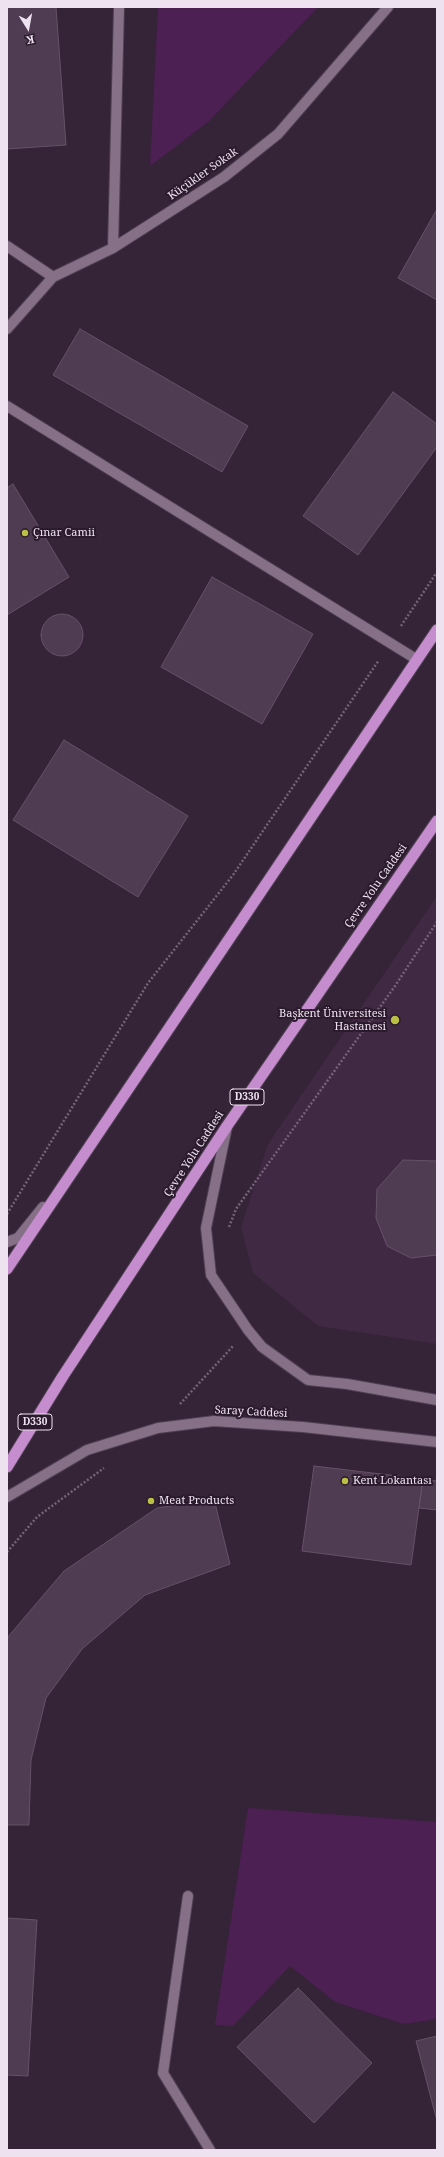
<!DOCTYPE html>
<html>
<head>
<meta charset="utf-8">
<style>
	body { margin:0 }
	#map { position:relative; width:444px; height:2157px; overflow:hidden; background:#352338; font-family:"Noto Serif",serif }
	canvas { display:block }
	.frame { position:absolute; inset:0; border:8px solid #eee2f0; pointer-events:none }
	.north { position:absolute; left:8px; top:8px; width:40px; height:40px; -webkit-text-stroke:3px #2b1a2d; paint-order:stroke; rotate:169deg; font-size:11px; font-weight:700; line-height:16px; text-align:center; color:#eee2f0 }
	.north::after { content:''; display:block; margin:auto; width:14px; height:18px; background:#eee2f0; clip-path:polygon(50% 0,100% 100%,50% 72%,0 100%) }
</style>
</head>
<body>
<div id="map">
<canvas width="444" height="2157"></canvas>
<div class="frame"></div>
<div class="north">K</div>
</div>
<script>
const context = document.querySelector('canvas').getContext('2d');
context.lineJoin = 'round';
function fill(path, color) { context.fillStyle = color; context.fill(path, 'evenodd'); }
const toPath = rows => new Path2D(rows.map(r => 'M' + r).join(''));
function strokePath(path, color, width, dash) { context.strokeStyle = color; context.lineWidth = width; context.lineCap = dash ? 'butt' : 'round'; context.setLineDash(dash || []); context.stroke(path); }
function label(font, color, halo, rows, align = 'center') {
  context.font = font + ' "Noto Serif",serif'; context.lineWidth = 4; context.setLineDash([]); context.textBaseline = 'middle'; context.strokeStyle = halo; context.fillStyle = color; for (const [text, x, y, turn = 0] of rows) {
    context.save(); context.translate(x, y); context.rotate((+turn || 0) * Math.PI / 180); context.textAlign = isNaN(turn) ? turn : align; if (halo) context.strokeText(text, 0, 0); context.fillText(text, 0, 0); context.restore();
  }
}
const built = toPath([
	[437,896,437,1344,318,1326,253,1273,241,1227,268,1144]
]);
const green = toPath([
	[158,7,318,7,208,122,150,166],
	[248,1808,437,1822,437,2019,404,2024,335,2002,290,1966,233,2026,215,2025]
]);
const building = toPath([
	[7,7,56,7,66,145,7,149,7,7],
	[437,209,437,300,398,278,437,209],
	[80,329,248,426,222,472,53,375,80,329],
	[393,392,437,424,437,447,358,555,303,516,393,392],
	[13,484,69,577,7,615,7,488,13,484],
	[212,577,313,634,262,724,161,667,212,577],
	'41 635a21 21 0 1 1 42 0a21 21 0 1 1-42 0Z',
	[64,740,188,816,138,897,13,820,64,740],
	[403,1160,437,1161,437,1255,411,1258,387,1246,376,1218,377,1189,403,1160],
	[314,1466,423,1479,411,1565,302,1551,314,1466],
	[423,1479,437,1481,437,1510,419,1508,423,1479],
	[214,1499,230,1564,145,1595,82,1649,46,1698,31,1760,29,1825,7,1825,7,1638,64,1571,157,1508,214,1499],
	[7,1918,37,1920,28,2076,7,2075,7,1918],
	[298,1988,372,2063,314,2123,237,2047,298,1988],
	[437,2036,437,2121,416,2041,437,2036]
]);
const path = toPath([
	[401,626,437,572],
	[7,1214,148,983,233,875,379,660],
	[229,1227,236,1209,395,986,437,922],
	[180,1404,234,1345],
	[7,1552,37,1517,104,1468]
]);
const service = toPath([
	[188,1896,163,2073,210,2150]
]);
const minor = toPath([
	[7,246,53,277],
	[113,248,119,7],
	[7,329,53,277,113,248,224,177,278,134,388,7],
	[7,406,416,659]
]);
const tertiary = toPath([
	[227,1127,206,1228,211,1275,248,1330,262,1347,308,1380,347,1384,437,1400],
	[7,1242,18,1238,43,1207],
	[7,1497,87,1450,158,1428,214,1421,303,1427,437,1442]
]);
const trunk = toPath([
	[7,1269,437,630],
	[7,1467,63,1376,227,1126,437,821]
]);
const markers = [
	[25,533,4,"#bac045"],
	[395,1020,5,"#bac045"],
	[345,1481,4,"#bac045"],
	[151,1501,4,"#bac045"]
];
const shields = [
	[247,1097,34],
	[35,1422,34]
];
const shieldNames = [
	["D330",247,1097],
	["D330",35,1422]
];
const streetNames = [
	["Küçükler Sokak",203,174,-35],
	["Çevre Yolu Caddesi",376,886,-55],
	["Çevre Yolu Caddesi",194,1154,-57],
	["Saray Caddesi",251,1412,3]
];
const poiNames = [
	["Çınar Camii",33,533],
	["Başkent Üniversitesi",386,1014,"right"],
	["Hastanesi",386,1027,"right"],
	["Kent Lokantası",353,1481],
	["Meat Products",159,1501]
];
fill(built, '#402943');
fill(green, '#4c2053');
fill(building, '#4f3c52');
strokePath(building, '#655168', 1);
strokePath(service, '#4e3f51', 12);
strokePath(minor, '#4e3f51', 12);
strokePath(tertiary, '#4e3f51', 12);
strokePath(trunk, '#4e3f51', 13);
strokePath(path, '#746477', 2.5, [2, 2]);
strokePath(service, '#857088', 10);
strokePath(minor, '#857088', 10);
strokePath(tertiary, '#857088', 10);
strokePath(trunk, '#c68dce', 11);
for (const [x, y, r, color] of markers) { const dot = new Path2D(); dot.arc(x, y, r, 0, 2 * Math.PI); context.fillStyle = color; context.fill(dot); strokePath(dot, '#2b1a2d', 1.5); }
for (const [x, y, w] of shields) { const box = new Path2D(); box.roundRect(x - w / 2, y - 8, w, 16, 3); context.fillStyle = '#2b1a2d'; context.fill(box); strokePath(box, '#eee2f0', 1); }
label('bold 10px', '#eee2f0', null, shieldNames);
label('11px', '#eee2f0', '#2b1a2d', streetNames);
label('11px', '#eee2f0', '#2b1a2d', poiNames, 'left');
</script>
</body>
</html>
